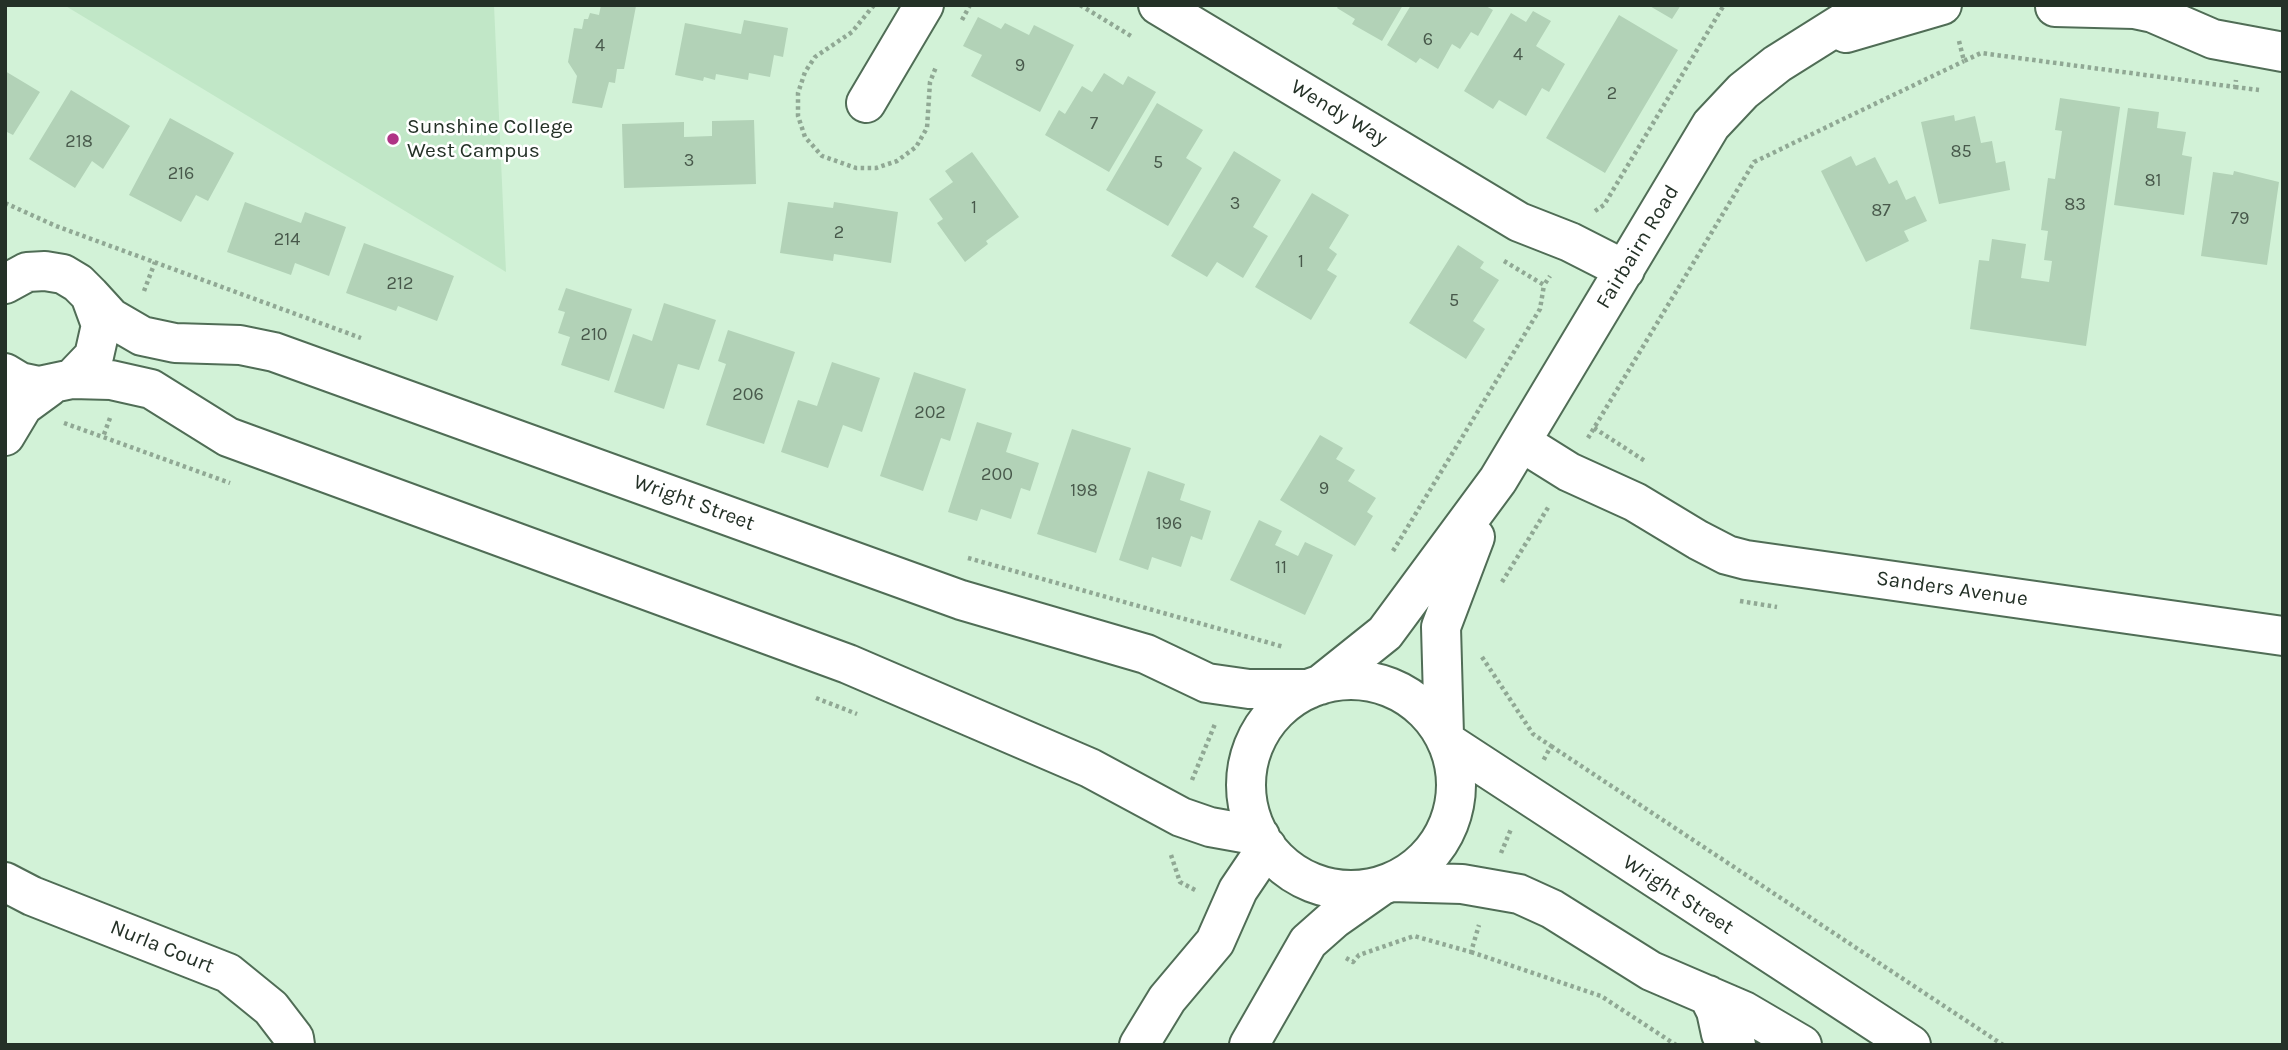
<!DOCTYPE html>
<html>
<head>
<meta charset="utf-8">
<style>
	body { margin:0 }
	#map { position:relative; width:2288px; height:1050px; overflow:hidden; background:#d2f2d7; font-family:Karla,sans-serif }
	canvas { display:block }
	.frame { position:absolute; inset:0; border:7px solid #243127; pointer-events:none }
</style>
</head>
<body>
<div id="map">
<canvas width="2288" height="1050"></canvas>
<div class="frame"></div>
</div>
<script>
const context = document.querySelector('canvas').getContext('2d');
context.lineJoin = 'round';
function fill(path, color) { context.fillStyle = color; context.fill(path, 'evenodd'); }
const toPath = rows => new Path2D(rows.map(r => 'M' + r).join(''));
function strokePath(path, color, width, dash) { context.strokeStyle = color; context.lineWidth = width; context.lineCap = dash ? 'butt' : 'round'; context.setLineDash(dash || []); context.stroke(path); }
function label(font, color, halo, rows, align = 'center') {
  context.font = font + ' Karla,sans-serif'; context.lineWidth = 5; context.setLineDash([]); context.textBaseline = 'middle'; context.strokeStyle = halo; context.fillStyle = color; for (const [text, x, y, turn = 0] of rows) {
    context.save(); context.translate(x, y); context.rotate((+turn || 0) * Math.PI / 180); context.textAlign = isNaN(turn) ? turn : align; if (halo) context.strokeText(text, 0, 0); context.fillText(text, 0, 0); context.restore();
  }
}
const built = toPath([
	[64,5,494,5,506,272]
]);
const building = toPath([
	[601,5,636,6,624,69,617,69,615,83,609,82,602,108,572,103,577,76,568,62,574,28,582,29,584,19,588,19,590,13,599,15],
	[1339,5,1403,5,1382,41,1352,24,1355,19,1337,8],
	[1411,5,1484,5,1493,10,1478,36,1471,32,1460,49,1452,44,1438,69,1420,58,1416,63,1387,45],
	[1648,5,1681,5,1672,19],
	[1533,11,1551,21,1536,46,1565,64,1549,92,1542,88,1526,116,1499,100,1493,109,1464,91,1511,13,1526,22],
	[1619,15,1678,50,1605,173,1546,138],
	[978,17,1001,29,1005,23,1029,35,1034,25,1074,45,1040,112,971,76,982,55,963,46],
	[744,20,788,28,783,57,774,55,770,77,749,73,748,80,716,74,715,80,704,77,703,81,675,75,685,23,741,34],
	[5,71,40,92,13,135,5,131],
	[1104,73,1123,85,1128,76,1156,92,1109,172,1045,135,1059,110,1065,114,1082,86,1092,92],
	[71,90,130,126,103,169,92,161,75,188,29,159],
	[2060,98,2120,107,2086,346,1970,329,1979,260,1989,261,1992,239,2026,244,2021,278,2049,282,2052,261,2044,260,2048,231,2041,230,2048,178,2055,179,2062,131,2055,130],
	[1157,103,1203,130,1186,158,1202,168,1168,226,1106,190],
	[2128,108,2159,112,2157,128,2186,132,2182,155,2192,157,2184,215,2114,205],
	[1954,115,1955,121,1975,116,1981,143,1992,141,1996,163,2005,161,2010,190,1939,204,1921,122],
	[170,118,234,153,208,201,196,195,181,222,129,195],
	[754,120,756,184,624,188,622,124,684,122,684,137,712,136,712,121],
	[1234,151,1281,180,1253,227,1268,236,1243,278,1217,262,1207,277,1171,256],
	[972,152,1019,217,986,241,988,244,965,262,937,223,943,219,929,199,953,182,945,171],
	[1851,156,1856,166,1875,157,1889,184,1897,180,1906,200,1915,196,1927,221,1904,231,1909,241,1866,262,1821,171],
	[2234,171,2279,182,2267,265,2201,256,2213,172,2233,175],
	[1312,193,1349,215,1329,248,1337,254,1327,270,1337,276,1311,320,1255,287],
	[245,202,301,223,305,212,346,227,329,276,295,263,291,275,227,252],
	[788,202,833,208,834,202,898,212,891,263,834,254,833,261,780,253],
	[364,243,454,276,437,321,398,306,396,311,346,293],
	[1458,245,1484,262,1480,268,1499,280,1473,321,1485,329,1466,359,1409,323],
	[566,288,632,309,609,381,561,365,570,337,558,333,565,312,558,310],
	[664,303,716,320,699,370,678,364,664,409,614,392,633,334,652,341],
	[728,330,795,352,764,444,706,425,726,364,718,361],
	[832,362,880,378,862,432,843,425,828,468,781,452,798,400,817,406],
	[914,372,966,389,950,441,941,438,923,491,880,476],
	[977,422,1012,433,1006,452,1039,463,1030,491,1021,488,1011,519,981,509,977,521,948,512],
	[1072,429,1131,448,1096,553,1037,534],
	[1320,435,1343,448,1336,459,1355,470,1348,481,1376,498,1367,512,1373,516,1355,546,1280,500],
	[1148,471,1185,484,1180,500,1211,511,1202,540,1191,536,1181,567,1152,557,1148,570,1119,560],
	[1259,520,1282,531,1275,545,1298,556,1305,542,1333,555,1305,615,1230,580]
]);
const path = toPath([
	[874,5,852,32,815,57,805,72,798,93,798,116,805,137,822,156,856,168,876,168,897,161,916,147,927,128,930,82,936,67],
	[1080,5,1131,36],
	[962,20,970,5],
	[1959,41,1964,61,1981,53,2235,87,2236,80],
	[2235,87,2259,90],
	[5,203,56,226,361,338],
	[1595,211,1604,205,1724,5],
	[1504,261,1544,285,1550,276],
	[144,291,155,262],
	[110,418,103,437,230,483],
	[64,423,103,437],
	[1594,428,1645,461],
	[1588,438,1754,162,1964,61],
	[1393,551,1540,309,1544,285],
	[968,558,1284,647],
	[1502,582,1549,506],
	[1740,601,1777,607],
	[1482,657,1533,734,1551,746,1543,761],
	[816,698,857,714],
	[1551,746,2003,1045],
	[1192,780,1215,724],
	[1501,853,1511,829],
	[1171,855,1180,882,1197,891],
	[1471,952,1601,996,1676,1045],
	[1346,958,1353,962,1359,955,1414,936,1471,952,1479,925]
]);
const minor = toPath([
	[1158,5,1519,222,1570,242,1625,270],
	[2055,7,2134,9,2153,13,2213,39,2283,52],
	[1846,33,1942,5],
	[866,103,924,5],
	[5,284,27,272,45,271,63,274,78,283,90,295,101,325,94,356,72,379,39,386,20,382,5,373],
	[90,295,111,318,142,336,175,343,240,345,274,352,961,600,1146,654,1207,683,1249,689,1309,689],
	[72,379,111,380,151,389,228,437,848,664,1090,768,1181,817,1210,827,1260,836],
	[5,436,23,406,49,387],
	[1521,442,1569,472,1635,502,1698,540,1727,555,1746,560,2283,636],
	'1246 785a105 105 0 1 1 210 0a105 105 0 1 1-210 0Z',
	[1320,685,1385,633,1498,480,1711,125,1743,91,1777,64,1871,5],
	[1444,735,1441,627,1475,537],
	[1447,742,1911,1045],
	[5,882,32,896,228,973,271,1008,294,1038,295,1045],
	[1391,882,1462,884,1519,894,1552,909,1651,971,1744,1011,1802,1045],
	[1708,995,1716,1011,1721,1034,1736,1045],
	[1139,1045,1167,999,1215,942,1238,890,1267,847],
	[1249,1045,1308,942,1334,919,1381,886]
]);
const markers = [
	[393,139,7,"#af3385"]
];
const numberNames = [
	["6",1428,40],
	["4",600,46],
	["4",1518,55],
	["9",1020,66],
	["2",1612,94],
	["7",1094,124],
	["218",79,142],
	["85",1961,152],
	["3",689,161],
	["5",1158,163],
	["216",181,174],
	["81",2153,181],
	["3",1235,204],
	["83",2075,205],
	["1",974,208],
	["87",1881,211],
	["79",2240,219],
	["2",839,233],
	["214",287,240],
	["1",1301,262],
	["212",400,284],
	["5",1454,301],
	["210",594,335],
	["206",748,395],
	["202",930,413],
	["200",997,475],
	["9",1324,489],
	["198",1084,491],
	["196",1169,524],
	["11",1281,568]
];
const streetNames = [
	["Wendy Way",1339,113,31],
	["Fairbairn Road",1638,247,-59],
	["Wright Street",694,503,20],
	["Sanders Avenue",1952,589,8],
	["Wright Street",1678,895,33],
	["Nurla Court",162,947,22]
];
const poiNames = [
	["Sunshine College",407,127],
	["West Campus",407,151]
];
fill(built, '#c1e7c7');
fill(building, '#b2d2b7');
strokePath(minor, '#506d56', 42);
strokePath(path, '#90a894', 4.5, [3.5, 3.5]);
strokePath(minor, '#fff', 38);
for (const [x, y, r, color] of markers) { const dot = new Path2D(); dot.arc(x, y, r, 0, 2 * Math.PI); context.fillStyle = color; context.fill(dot); strokePath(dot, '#fff', 2.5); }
label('18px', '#48594b', null, numberNames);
label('21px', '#243127', '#fff', streetNames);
label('21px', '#243127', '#fff', poiNames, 'left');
</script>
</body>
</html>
